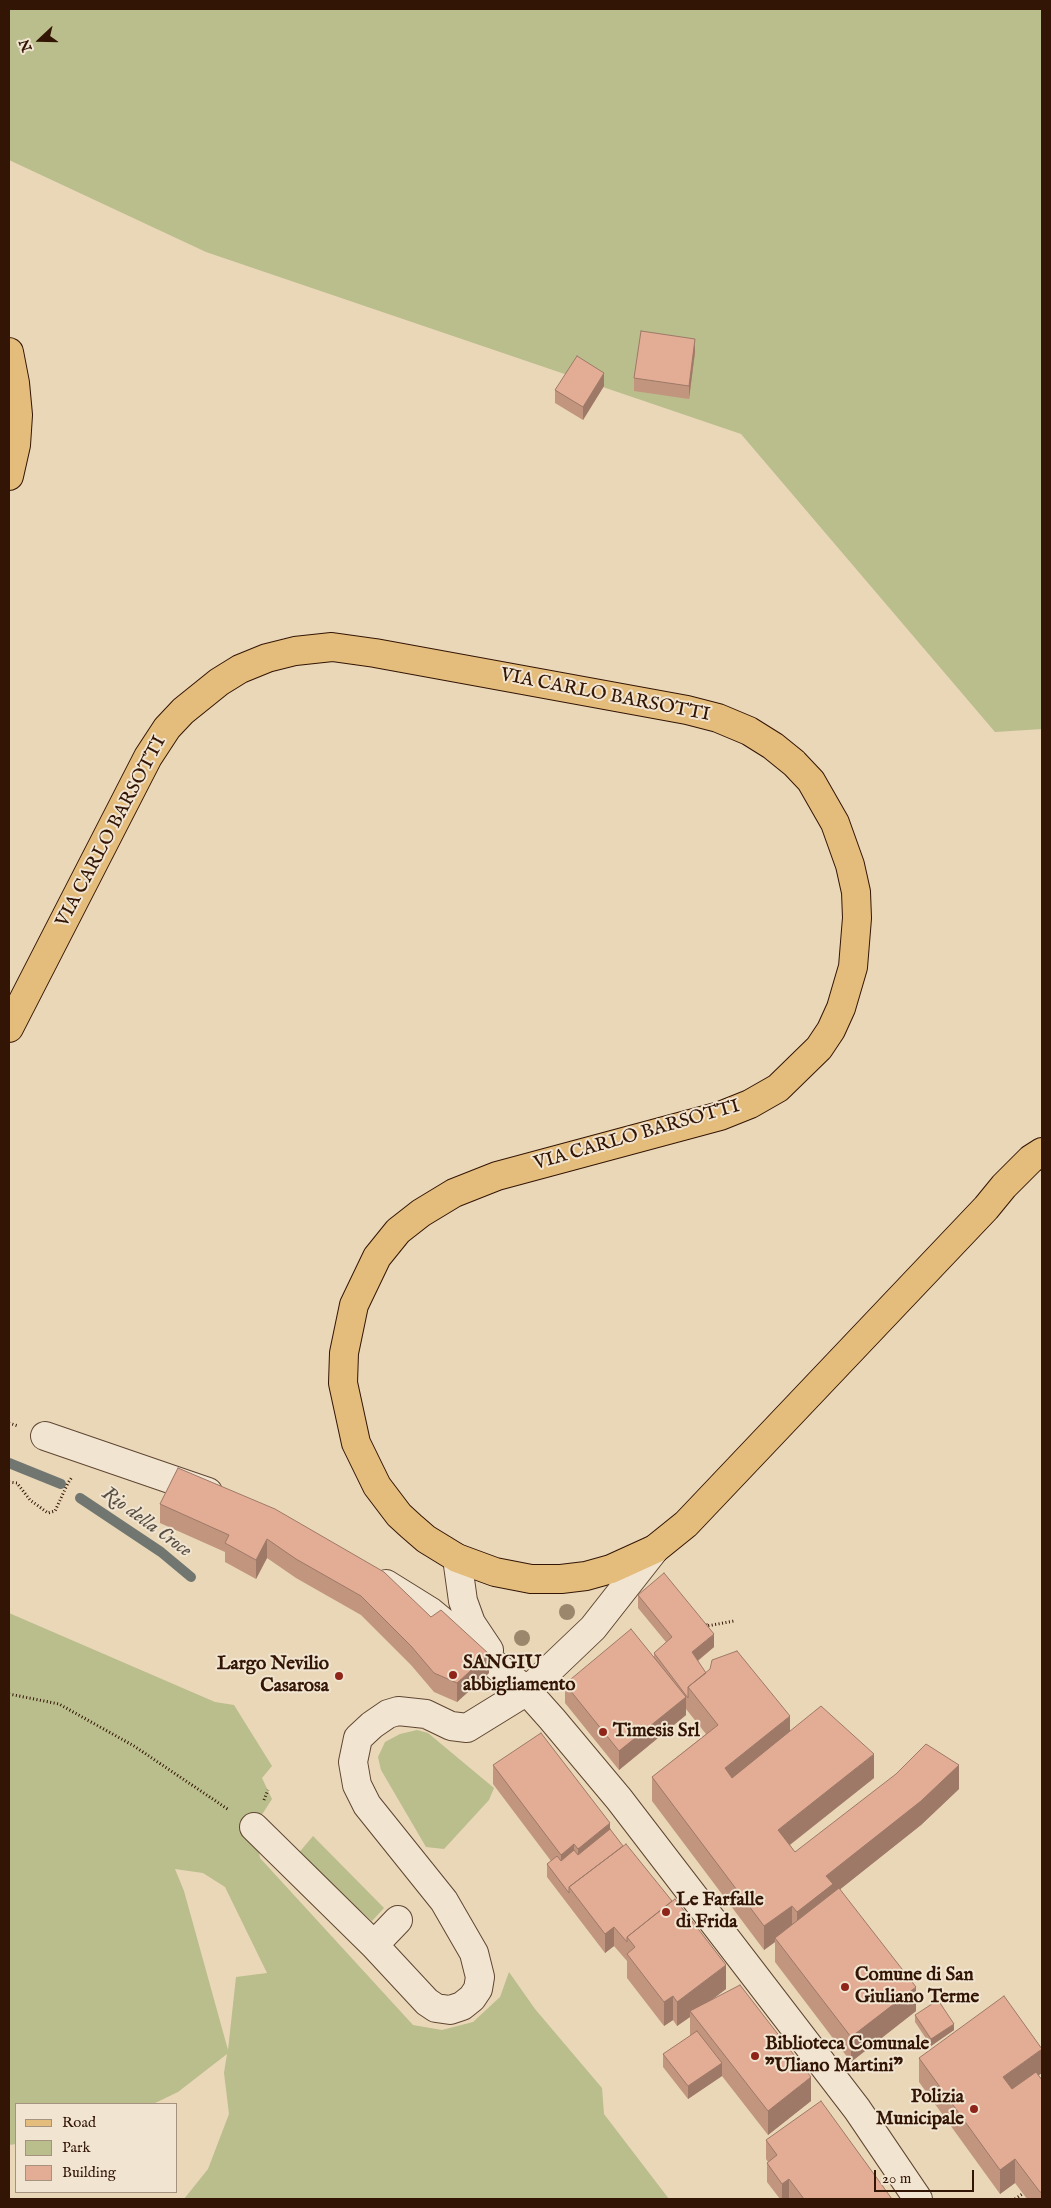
<!DOCTYPE html>
<html>
<head>
<meta charset="utf-8">
<style>
	body { margin:0 }
	#map { position:relative; width:1051px; height:2208px; overflow:hidden; background:#e9d7b8; font-family:"IM FELL English",serif }
	canvas { display:block }
	.frame { position:absolute; inset:0; border:10px solid #331505; pointer-events:none }
	.legend { position:absolute; left:15px; top:2103px; width:162px; height:90px; box-sizing:border-box; background:#f1e5d1; border:1px solid #a5927f; margin:0; padding:6px 9px; list-style:none; font-size:15px; color:#331505 }
	.legend li { display:flex; align-items:center; gap:10px; height:25px }
	.legend b { width:25px; border:1px solid #a5927f }
	.north { position:absolute; left:15px; top:15px; width:50px; height:50px; -webkit-text-stroke:4px #f1e5d1; paint-order:stroke; rotate:249deg; font-size:14px; font-weight:700; line-height:20px; text-align:center; color:#331505 }
	.north::after { content:''; display:block; margin:auto; width:18px; height:22px; background:#331505; clip-path:polygon(50% 0,100% 100%,50% 72%,0 100%) }
	.scale { position:absolute; left:874px; top:2170px; width:100px; height:22px; box-sizing:border-box; border:2px solid #331505; border-top:0; padding-left:6px; font-size:15px; line-height:18px; white-space:nowrap; color:#331505; -webkit-text-stroke:4px #f1e5d1; paint-order:stroke }
</style>
</head>
<body>
<div id="map">
<canvas width="1051" height="2208"></canvas>
<div class="frame"></div>
<ul class="legend">
<li><b style="height:6px;background:#e4bc7c"></b>Road</li>
<li><b style="height:14px;background:#babd8c"></b>Park</li>
<li><b style="height:14px;background:#e2ad94"></b>Building</li>
</ul>
<div class="north">N</div>
<div class="scale">20 m</div>
</div>
<script>
const context = document.querySelector('canvas').getContext('2d');
context.lineJoin = 'round';
function fill(path, color) { context.fillStyle = color; context.fill(path, 'evenodd'); }
const toPath = rows => new Path2D(rows.map(r => 'M' + r).join(''));
function strokePath(path, color, width, dash) { context.strokeStyle = color; context.lineWidth = width; context.lineCap = dash ? 'butt' : 'round'; context.setLineDash(dash || []); context.stroke(path); }
function label(font, color, halo, rows, align = 'center') {
  context.font = font + ' "IM FELL English",serif'; context.lineWidth = 4; context.setLineDash([]); context.textBaseline = 'middle'; context.strokeStyle = halo; context.fillStyle = color; for (const [text, x, y, turn = 0] of rows) {
    context.save(); context.translate(x, y); context.rotate((+turn || 0) * Math.PI / 180); context.textAlign = isNaN(turn) ? turn : align; if (halo) context.strokeText(text, 0, 0); context.fillText(text, 0, 0); context.restore();
  }
}
const green = toPath([
	[9,9,1042,9,1042,729,995,732,741,434,206,252,9,160],
	[9,1613,215,1702,234,1705,272,1766,262,1778,272,1799,254,1827,260,1858,413,2025,442,2030,473,2022,500,1997,509,1972,535,2009,602,2088,604,2114,669,2199,184,2199,208,2169,229,2114,224,2073,227,2054,178,2092,153,2104,16,2104,16,2144,9,2145],
	[175,1869,203,1873,225,1887,267,1973,236,1977,228,2050,184,1891],
	[417,1730,428,1733,494,1788,489,1800,444,1849,426,1847,381,1770,378,1757,385,1742,400,1734],
	[313,1836,384,1908,372,1921,297,1855]
]);
const stream = toPath([
	[9,1463,61,1484],
	[80,1498,161,1552,191,1577]
]);
const path = toPath([
	[9,1423,18,1426],
	[9,1482,17,1483,30,1500,48,1513,55,1511,68,1483,72,1477],
	[706,1624,707,1626,734,1621],
	[9,1694,59,1704,134,1746,229,1810],
	[264,1800,268,1790],
	[1015,2199,1024,2193]
]);
const street = toPath([
	[45,1436,208,1492],
	[457,1558,463,1601,471,1623,489,1650],
	[386,1584,431,1612,527,1691,552,1719,619,1799,857,2109,918,2199],
	[254,1827,374,1945,427,2002,436,2008,450,2010,462,2006,472,1998,478,1989,480,1977,474,1953,444,1901,367,1805,357,1785,353,1762,358,1738,372,1725,388,1714,398,1711,426,1714,451,1726,467,1728,527,1691,593,1628,655,1549],
	[374,1945,398,1920]
]);
const primary = toPath([
	[9,352,15,383,18,415,16,445,9,476],
	[9,1028,148,757,167,728,183,711,219,682,240,669,267,658,295,651,332,647,375,653,687,710,718,718,749,731,773,746,794,763,811,781,835,823,850,865,856,892,857,918,853,967,841,1008,831,1030,819,1048,778,1088,750,1104,720,1116,497,1176,454,1193,421,1213,398,1231,377,1257,354,1305,344,1353,343,1383,356,1443,377,1486,399,1515,411,1526,426,1539,457,1558,495,1572,531,1579,561,1579,586,1576,611,1569,655,1549,686,1524,986,1208,1004,1186,1031,1159,1042,1152]
]);
const trees = [
	[567,1612],
	[522,1638]
];
const wall = toPath([
	[695,352,689,399,634,391,634,378],
	[604,386,583,420,555,403,555,390],
	[178,1468,489,1673,457,1702,434,1692,411,1665,361,1615,296,1578,267,1558,256,1579,225,1562,225,1552,160,1523,160,1504],
	[638,1595,714,1647,698,1661,706,1673,790,1731,874,1778,790,1845,795,1852,959,1789,921,1825,840,1889,916,2011,851,2062,775,1962,775,1942,764,1950,652,1801,652,1777,706,1734,686,1709,686,1715,619,1770,565,1703,565,1684,654,1656,654,1653,666,1642,638,1608],
	[493,1765,610,1829,726,1989,711,2000,811,2101,768,2135,722,2076,688,2099,663,2067,663,2054,690,2036,690,2017,677,2026,673,2020,664,2026,627,1978,627,1961,614,1946,605,1953,547,1877,547,1864,551,1861,493,1784],
	[915,2015,954,2030,931,2046,915,2022],
	[919,2058,1042,2073,1038,2075,1042,2080,1042,2199,1027,2199,1015,2183,1000,2194,919,2082],
	[766,2140,892,2199,791,2199,789,2198,787,2199,780,2199,767,2182,767,2163,768,2162,766,2159]
]);
const shadedWall = toPath([
	[695,339,695,352,689,399,689,386],
	[604,373,604,386,583,420,583,407],
	[267,1539,267,1558,256,1579,256,1560],
	[714,1634,714,1647,692,1665,692,1652],
	[489,1654,489,1673,457,1702,457,1683],
	[686,1697,686,1715,619,1770,619,1751],
	[790,1716,790,1740,725,1793,725,1768],
	[874,1754,874,1778,778,1854,778,1830],
	[959,1765,959,1789,921,1825,833,1895,797,1936,797,1912,826,1876],
	[610,1823,610,1842,578,1868,578,1849],
	[574,1844,574,1863,561,1874,561,1855],
	[792,1906,792,1930,775,1938,775,1942,764,1950,764,1926],
	[614,1927,614,1946,605,1953,605,1934],
	[726,1965,726,1989,692,2015,690,2011,690,2017,677,2026,677,2002],
	[916,1987,916,2011,851,2062,851,2037],
	[673,1996,673,2020,664,2026,664,2002],
	[954,2024,954,2030,931,2046,931,2039],
	[1042,2049,1042,2073,1003,2101,1003,2077],
	[722,2063,722,2076,688,2099,688,2086],
	[811,2077,811,2101,768,2135,768,2111],
	[1015,2159,1015,2183,1000,2194,1000,2170],
	[789,2179,789,2198,787,2199,782,2199,782,2184]
]);
const building = toPath([
	[641,331,695,339,689,386,634,378,641,331],
	[577,356,604,373,583,407,555,390,577,356],
	[178,1468,275,1509,384,1572,431,1617,441,1610,489,1654,457,1683,434,1673,411,1646,361,1596,296,1559,267,1539,256,1560,225,1543,229,1535,160,1504,178,1468],
	[664,1573,714,1634,692,1652,706,1673,688,1687,688,1698,654,1653,672,1637,638,1595,664,1573],
	[631,1629,686,1697,619,1751,565,1684,631,1629],
	[737,1651,790,1716,725,1768,732,1778,821,1706,874,1754,778,1830,795,1852,896,1774,926,1744,959,1765,921,1801,826,1876,833,1884,797,1912,792,1906,764,1926,652,1777,718,1725,688,1687,710,1669,712,1660,737,1651],
	[541,1733,610,1823,578,1849,574,1844,561,1855,493,1765,541,1733],
	[610,1829,623,1846,569,1887,569,1893,547,1864,557,1856,561,1861,574,1850,578,1855,610,1829],
	[626,1844,672,1901,627,1937,627,1942,614,1927,605,1934,569,1887,626,1844],
	[839,1888,916,1987,851,2037,775,1938,839,1888],
	[675,1899,726,1965,677,2002,673,1996,664,2002,627,1954,635,1947,627,1937,675,1899],
	[740,1985,811,2077,768,2111,690,2011,740,1985],
	[1004,1996,1042,2049,1003,2077,1012,2089,1036,2072,1042,2080,1042,2192,1040,2192,1015,2159,1000,2170,919,2058,1004,1996],
	[938,2000,954,2024,931,2039,915,2015,938,2000],
	[697,2031,722,2063,688,2086,663,2054,697,2031],
	[821,2101,892,2199,804,2199,789,2179,782,2184,767,2163,777,2155,766,2140,821,2101]
]);
const markers = [
	[453,1675,5,"#8f2418"],
	[339,1676,5,"#8f2418"],
	[603,1732,5,"#8f2418"],
	[666,1912,5,"#8f2418"],
	[845,1987,5,"#8f2418"],
	[755,2056,5,"#8f2418"],
	[974,2109,5,"#8f2418"]
];
const streetNames = [
	["VIA CARLO BARSOTTI",605,696,11],
	["VIA CARLO BARSOTTI",112,832,-62],
	["VIA CARLO BARSOTTI",637,1136,-16]
];
const poiNames = [
	["SANGIU",463,1664],
	["abbigliamento",463,1686],
	["Largo Nevilio",329,1665,"right"],
	["Casarosa",329,1687,"right"],
	["Timesis Srl",613,1732],
	["Le Farfalle",676,1901],
	["di Frida",676,1923],
	["Comune di San",855,1976],
	["Giuliano Terme",855,1998],
	["Biblioteca Comunale",765,2045],
	["\"Uliano Martini\"",765,2067],
	["Polizia",964,2098,"right"],
	["Municipale",964,2120,"right"]
];
const waterNames = [
	["Rio della Croce",146,1523,36]
];
fill(green, '#babd8c');
strokePath(stream, '#717770', 10);
strokePath(street, '#604632', 30);
strokePath(primary, '#331505', 30);
strokePath(path, '#331505', 3, [1, 2.5]);
strokePath(street, '#f1e5d1', 28);
strokePath(primary, '#e4bc7c', 28);
context.fillStyle = '#9b886c';
for (const [x, y] of trees) { context.beginPath(); context.arc(x, y, 8, 0, 2 * Math.PI); context.fill(); }
fill(wall, '#c2957f');
fill(shadedWall, '#9e7968');
fill(building, '#e2ad94');
strokePath(building, '#9e7968', 1);
for (const [x, y, r, color] of markers) { const dot = new Path2D(); dot.arc(x, y, r, 0, 2 * Math.PI); context.fillStyle = color; context.fill(dot); strokePath(dot, '#f1e5d1', 2); }
label('19px', '#331505', '#f1e5d1', streetNames);
label('bold 19px', '#331505', '#f1e5d1', poiNames, 'left');
label('italic 20px', '#574e43', '#f1e5d1', waterNames);
</script>
</body>
</html>
